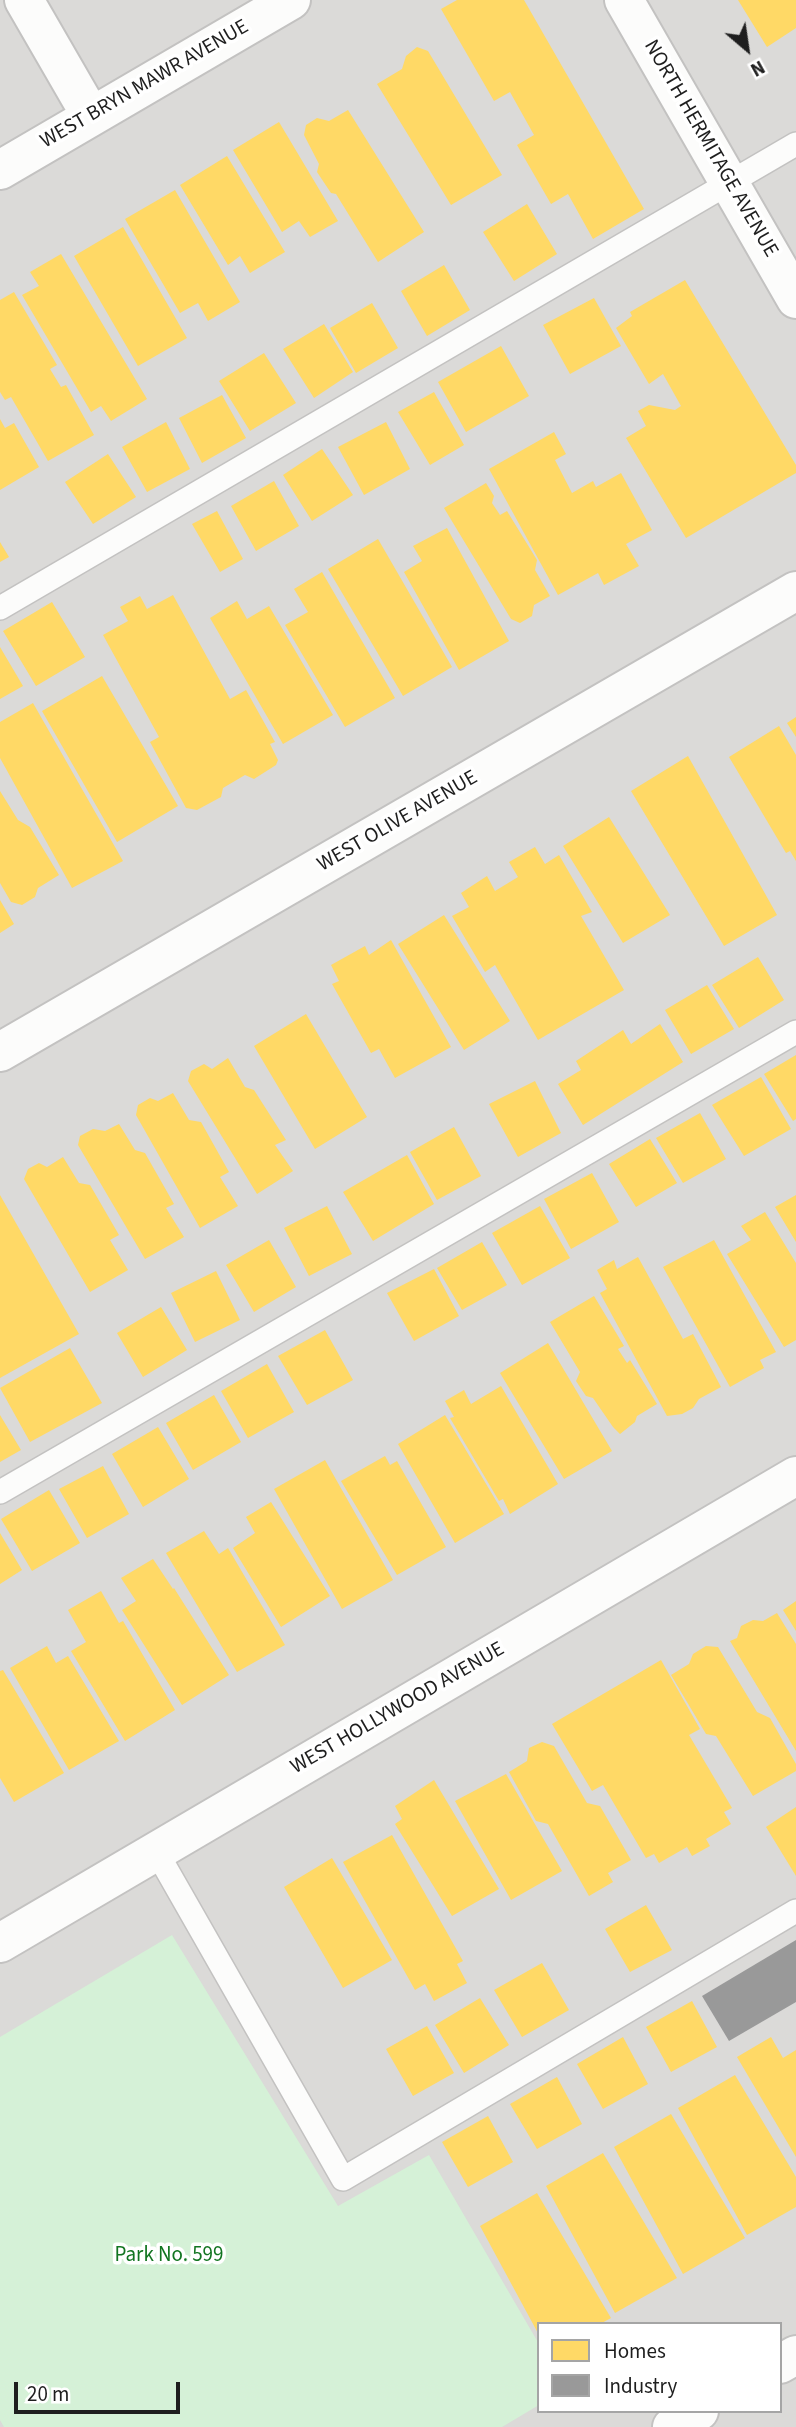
<!DOCTYPE html>
<html>
<head>
<meta charset="utf-8">
<style>
	body { margin:0 }
	#map { position:relative; width:796px; height:2427px; overflow:hidden; background:#eceae6; font-family:"Source Sans 3",sans-serif }
	canvas { display:block }
	.legend { position:absolute; left:537px; top:2322px; width:245px; height:91px; box-sizing:border-box; background:#fff; border:2px solid #a5a5a5; margin:0; padding:9px 12px; list-style:none; font-size:21px; color:#1e1e1e }
	.legend li { display:flex; align-items:center; gap:14px; height:35px }
	.legend b { width:35px; border:2px solid #a5a5a5 }
	.north { position:absolute; left:712px; top:14px; width:70px; height:70px; -webkit-text-stroke:5px #fff; paint-order:stroke; rotate:151deg; font-size:19px; font-weight:700; line-height:28px; text-align:center; color:#1e1e1e }
	.north::after { content:''; display:block; margin:auto; width:24px; height:32px; background:#1e1e1e; clip-path:polygon(50% 0,100% 100%,50% 72%,0 100%) }
	.scale { position:absolute; left:14px; top:2382px; width:166px; height:32px; box-sizing:border-box; border:4px solid #1e1e1e; border-top:0; padding-left:9px; font-size:21px; line-height:24px; white-space:nowrap; color:#1e1e1e; -webkit-text-stroke:5px #fff; paint-order:stroke }
</style>
</head>
<body>
<div id="map">
<canvas width="796" height="2427"></canvas>
<ul class="legend">
<li><b style="height:19px;background:#ffd966"></b>Homes</li>
<li><b style="height:19px;background:#999"></b>Industry</li>
</ul>
<div class="north">N</div>
<div class="scale">20 m</div>
</div>
<script>
const context = document.querySelector('canvas').getContext('2d');
context.lineJoin = 'round';
function fill(path, color) { context.fillStyle = color; context.fill(path, 'evenodd'); }
const toPath = rows => new Path2D(rows.map(r => 'M' + r).join(''));
function strokePath(path, color, width, dash) { context.strokeStyle = color; context.lineWidth = width; context.lineCap = dash ? 'butt' : 'round'; context.setLineDash(dash || []); context.stroke(path); }
function label(font, color, halo, rows, align = 'center') {
  context.font = font + ' "Source Sans 3",sans-serif'; context.lineWidth = 7; context.setLineDash([]); context.textBaseline = 'middle'; context.strokeStyle = halo; context.fillStyle = color; for (const [text, x, y, turn = 0] of rows) {
    context.save(); context.translate(x, y); context.rotate((+turn || 0) * Math.PI / 180); context.textAlign = isNaN(turn) ? turn : align; if (halo) context.strokeText(text, 0, 0); context.fillText(text, 0, 0); context.restore();
  }
}
const residential = toPath([
	[0,0,796,0,796,2427,0,2427],
	[539,2324,780,2324,780,2411,539,2411]
]);
const park = toPath([
	[172,1935,338,2206,429,2155,539,2344,539,2405,502,2427,4,2427,0,2420,0,2037]
]);
const homes = toPath([
	[457,0,524,0,644,209,593,239,568,194,551,204,517,145,534,135,510,92,494,101,441,9],
	[738,0,796,0,796,28,767,47],
	[417,47,428,51,502,175,451,205,377,84,402,69,406,56],
	[348,110,424,232,378,262,336,194,331,193,317,172,319,164,304,135,306,125,317,118,329,121],
	[279,122,338,221,310,237,299,221,282,232,233,150],
	[227,156,285,252,250,273,240,256,228,265,180,185],
	[175,190,240,302,208,321,198,303,180,313,125,219],
	[527,204,557,254,514,281,483,232],
	[123,227,187,338,138,366,74,256],
	[61,254,147,399,111,421,101,406,91,412,22,295,39,286,30,272],
	[444,265,470,310,427,336,401,291],
	[685,280,796,465,796,473,686,538,626,438,646,426,638,411,649,405,675,410,681,406,663,374,649,384,616,328,632,316,630,312],
	[14,292,57,365,50,369,61,387,66,385,94,435,48,461,11,397,5,400,0,392,0,300],
	[594,298,621,346,570,374,543,325],
	[372,303,398,348,356,373,330,328],
	[324,324,353,372,314,398,283,349],
	[501,346,529,396,466,432,438,382],
	[264,353,296,403,250,431,219,381],
	[434,392,464,445,430,465,398,412],
	[222,395,246,438,202,463,179,418],
	[0,419,5,428,14,423,39,467,0,490],
	[166,422,190,469,147,492,122,447],
	[386,422,410,469,364,495,338,447],
	[554,432,566,454,555,460,572,493,593,481,596,487,621,473,652,530,626,544,639,566,604,585,598,573,558,595,489,469],
	[322,449,353,495,312,521,283,475],
	[108,454,136,497,93,524,65,482],
	[274,481,299,526,256,551,231,506],
	[486,483,494,496,492,503,500,515,507,511,537,560,535,570,550,596,534,605,532,616,520,623,511,619,444,508],
	[217,511,243,559,220,572,192,524],
	[447,528,509,641,459,670,404,572,422,561,413,546],
	[378,539,452,667,403,696,328,569],
	[0,542,9,557,0,562],
	[322,572,395,698,345,727,285,625,308,612,294,589],
	[173,595,230,699,246,690,275,742,270,744,278,760,276,765,254,779,245,775,223,788,221,797,197,810,186,808,150,742,159,737,103,635,128,621,120,607,140,596,147,609],
	[237,601,247,619,269,606,333,715,283,744,210,618],
	[52,602,85,657,36,686,3,631],
	[0,647,23,686,0,699],
	[102,676,178,806,117,842,42,711],
	[33,703,123,861,72,888,0,758,0,722],
	[796,717,796,737,787,723],
	[779,726,796,755,796,861,790,851,786,853,729,757],
	[688,756,777,915,724,946,631,791],
	[0,791,18,820,30,827,59,875,38,888,35,897,22,905,11,902,0,883],
	[609,817,670,915,623,943,563,846],
	[535,847,545,864,559,855,592,912,581,916,624,990,538,1040,495,965,485,972,452,916,469,907,461,893,487,876,495,891,518,877,509,862],
	[0,900,14,924,0,933],
	[444,915,510,1021,464,1050,398,944],
	[391,940,451,1047,395,1078,379,1049,371,1053,332,984,339,981,331,965,365,946,369,955],
	[758,957,784,1000,739,1028,712,985],
	[707,985,734,1029,691,1054,665,1010],
	[306,1014,367,1117,315,1149,254,1046],
	[660,1024,683,1062,583,1125,558,1084,581,1070,576,1061,623,1030,631,1044],
	[796,1055,796,1119,793,1121,764,1074],
	[228,1058,245,1087,254,1090,286,1140,275,1145,293,1171,257,1194,188,1081,191,1071,204,1064,212,1069],
	[761,1077,791,1129,744,1156,712,1105],
	[535,1081,561,1133,518,1157,489,1104],
	[173,1093,189,1120,201,1122,229,1172,220,1177,238,1206,200,1228,136,1115,138,1105,150,1098,158,1101],
	[700,1113,726,1159,683,1183,656,1138],
	[119,1124,135,1150,145,1153,174,1204,166,1208,184,1237,145,1259,78,1145,80,1136,93,1129,105,1131],
	[454,1127,481,1176,437,1200,410,1152],
	[650,1139,677,1183,636,1207,609,1164],
	[407,1155,434,1204,373,1241,343,1192],
	[63,1157,79,1183,90,1185,119,1235,110,1240,128,1270,90,1292,24,1179,28,1169,39,1163,47,1167],
	[592,1173,619,1222,571,1249,544,1199],
	[0,1195,79,1334,0,1378],
	[796,1195,796,1242,775,1207],
	[327,1206,352,1254,309,1276,284,1228],
	[540,1206,570,1258,522,1285,492,1233],
	[765,1212,796,1263,796,1340,784,1347,727,1254,751,1240,741,1226],
	[269,1240,296,1287,254,1312,226,1265],
	[714,1240,776,1352,760,1360,764,1368,730,1387,663,1267],
	[482,1242,507,1285,462,1310,437,1268],
	[638,1257,683,1339,693,1334,721,1387,699,1399,693,1408,682,1414,667,1416,600,1293,607,1289,597,1270,614,1260,617,1269],
	[434,1269,459,1316,414,1341,387,1293],
	[216,1271,240,1320,195,1342,171,1293],
	[594,1296,624,1346,618,1349,627,1363,630,1360,657,1404,637,1416,635,1422,620,1434,613,1427,593,1398,586,1396,576,1381,580,1372,550,1322],
	[161,1307,187,1350,143,1377,117,1333],
	[325,1330,353,1380,307,1405,278,1356],
	[548,1343,612,1451,564,1479,500,1373],
	[70,1348,102,1403,30,1442,0,1388],
	[267,1364,294,1412,248,1438,221,1391],
	[501,1386,558,1484,510,1514,503,1499,499,1501,450,1418,454,1417,445,1401,464,1390,471,1404],
	[214,1395,241,1442,193,1470,166,1423],
	[0,1415,21,1450,0,1462],
	[445,1415,504,1514,455,1543,398,1444],
	[158,1427,189,1479,143,1507,112,1454],
	[385,1456,390,1465,397,1461,446,1547,397,1575,341,1481],
	[325,1460,393,1580,342,1609,274,1489],
	[103,1466,129,1514,87,1538,59,1489],
	[49,1490,80,1543,32,1571,1,1519],
	[271,1502,330,1596,281,1627,233,1548,255,1533,246,1517],
	[204,1531,219,1554,228,1548,285,1645,237,1672,166,1553],
	[0,1533,22,1570,0,1584],
	[153,1559,173,1589,174,1588,229,1675,182,1705,122,1610,136,1601,121,1578],
	[101,1591,119,1623,123,1621,175,1710,125,1741,71,1651,86,1642,68,1610],
	[796,1601,796,1631,783,1610],
	[777,1613,796,1644,796,1751,730,1641,737,1638,741,1626,753,1620,763,1621],
	[47,1646,56,1663,68,1656,119,1741,69,1770,10,1668],
	[706,1646,718,1647,757,1712,770,1718,796,1764,796,1771,753,1796,716,1736,706,1734,671,1675,689,1664,693,1654],
	[661,1660,700,1729,689,1735,732,1808,724,1812,731,1824,706,1839,710,1846,692,1856,687,1847,659,1863,654,1854,646,1858,603,1785,592,1791,552,1724],
	[3,1670,64,1773,14,1802,0,1778,0,1671],
	[542,1742,554,1746,587,1803,600,1806,631,1860,608,1873,613,1882,589,1896,548,1824,536,1821,509,1772,527,1761,529,1748],
	[506,1774,562,1871,511,1900,455,1801],
	[434,1780,499,1889,452,1916,395,1824,402,1819,395,1806],
	[796,1807,796,1876,766,1827],
	[392,1835,463,1961,457,1964,467,1983,434,2001,425,1984,415,1990,343,1862],
	[332,1858,392,1960,343,1988,284,1887],
	[646,1905,672,1950,630,1972,605,1929],
	[542,1963,569,2010,522,2037,494,1990],
	[480,1998,509,2045,464,2073,435,2025],
	[692,2001,717,2047,671,2072,646,2027],
	[427,2026,454,2073,413,2096,386,2049],
	[623,2037,648,2084,603,2109,577,2064],
	[771,2037,783,2058,796,2050,796,2157,737,2057],
	[735,2075,796,2177,796,2207,747,2235,678,2108],
	[557,2077,582,2124,537,2149,510,2104],
	[671,2114,745,2238,683,2274,614,2147],
	[488,2116,513,2162,468,2187,442,2142],
	[603,2153,677,2278,615,2313,546,2186],
	[537,2193,611,2318,600,2324,539,2324,539,2335,480,2226]
]);
const industry = toPath([
	[796,1940,796,2002,729,2041,702,1996]
]);
const lane = toPath([
	[0,608,796,144],
	[0,1492,796,1032],
	[156,1851,343,2179,796,1911]
]);
const street = toPath([
	[24,0,91,116],
	[624,0,796,299],
	[0,170,291,0],
	[0,1052,796,591],
	[0,1943,796,1476],
	[780,2364,796,2355],
	[672,2427,699,2411]
]);
const streetNames = [
	["WEST BRYN MAWR AVENUE",145,85,-30],
	["NORTH HERMITAGE AVENUE",710,149,60],
	["WEST OLIVE AVENUE",398,822,-30],
	["WEST HOLLYWOOD AVENUE",398,1709,-30]
];
const parkNames = [
	["Park No. 599",169,2256]
];
fill(residential, '#dbdad8');
fill(park, '#d5f1d7');
fill(homes, '#ffd966');
fill(industry, '#999');
strokePath(lane, '#c3c2c1', 26);
strokePath(street, '#c3c2c1', 42);
strokePath(lane, '#fcfcfb', 23);
strokePath(street, '#fcfcfb', 38);
label('21px', '#1e1e1e', '#fff', streetNames);
label('21px', '#127521', '#fff', parkNames);
</script>
</body>
</html>
